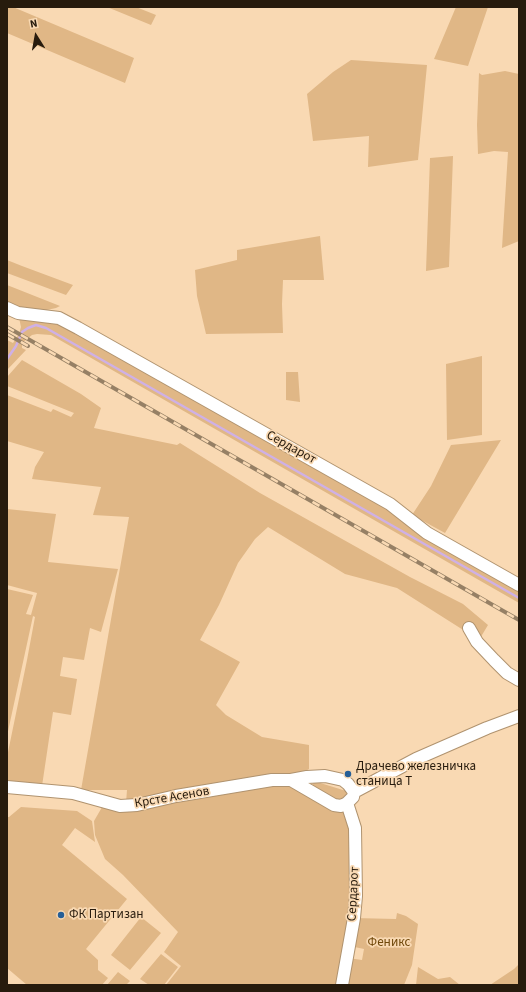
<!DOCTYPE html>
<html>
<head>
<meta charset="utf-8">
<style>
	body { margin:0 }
	#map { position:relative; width:526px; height:992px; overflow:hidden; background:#f9d9b3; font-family:"Source Sans 3",sans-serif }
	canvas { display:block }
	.frame { position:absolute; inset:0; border:8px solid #271b0d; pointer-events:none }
	.north { position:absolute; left:16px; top:16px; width:40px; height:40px; -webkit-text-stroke:3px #f9d9b3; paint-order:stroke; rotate:349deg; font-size:11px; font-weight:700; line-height:16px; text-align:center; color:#271b0d }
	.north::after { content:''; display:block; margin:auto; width:14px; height:18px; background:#271b0d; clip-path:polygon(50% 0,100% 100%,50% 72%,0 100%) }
</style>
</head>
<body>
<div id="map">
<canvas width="526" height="992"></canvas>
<div class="frame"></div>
<div class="north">N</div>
</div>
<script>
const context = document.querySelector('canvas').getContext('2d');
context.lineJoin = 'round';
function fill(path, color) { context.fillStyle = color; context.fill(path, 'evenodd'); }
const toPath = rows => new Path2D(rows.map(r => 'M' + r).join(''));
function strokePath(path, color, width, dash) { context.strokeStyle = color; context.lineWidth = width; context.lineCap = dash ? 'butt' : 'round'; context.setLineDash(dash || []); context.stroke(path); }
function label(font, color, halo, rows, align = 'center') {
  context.font = font + ' "Source Sans 3",sans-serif'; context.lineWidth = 3.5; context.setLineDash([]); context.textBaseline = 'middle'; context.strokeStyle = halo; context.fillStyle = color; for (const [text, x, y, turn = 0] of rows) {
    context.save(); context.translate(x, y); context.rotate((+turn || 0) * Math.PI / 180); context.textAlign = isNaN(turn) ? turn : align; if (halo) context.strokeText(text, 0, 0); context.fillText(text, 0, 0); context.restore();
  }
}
const green = toPath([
	[7,7,13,7,134,58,125,83,7,33],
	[107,7,136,7,156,15,151,25],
	[456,7,488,7,468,66,434,59],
	[351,60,427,65,418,160,368,167,369,136,313,141,307,94,333,72],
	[505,71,519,74,519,241,502,248,508,152,494,151,478,154,477,125,479,73,482,75],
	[453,156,449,267,426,271,430,158],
	[320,236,324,280,283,280,282,304,283,333,206,334,197,296,195,270,237,260,237,250],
	[7,260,22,266,73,285,66,295,7,273],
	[7,285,60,306,56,308,42,311,7,305],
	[18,313,59,318,519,585,519,603,51,335,37,334,32,335,22,343,22,348,26,350,7,370,7,340,13,343,19,334,21,327],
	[482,356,482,435,447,440,446,364],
	[22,360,81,394,101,408,94,428,177,445,180,443,260,493,410,577,463,604,488,625,479,640,397,588,345,574,268,527,255,539,238,563,219,605,200,640,240,662,216,705,226,715,262,737,309,745,309,769,295,777,126,803,127,790,81,790,129,517,93,515,101,487,32,479,35,467,44,452,7,441,7,395,51,412,53,409,71,417,74,413,7,386,7,377],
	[286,372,298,372,300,402,286,400],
	[501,440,445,533,412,515,431,486,451,445],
	[7,509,56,514,48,562,118,569,101,632,90,628,84,660,63,657,60,676,77,679,71,715,53,712,42,786,7,783,7,757,27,660,35,617,33,616,7,736,7,589,33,595,26,614,31,615,37,593,7,585],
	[291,780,341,806,354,821,354,918,396,919,397,913,406,916,418,924,412,965,404,985,166,985,181,966,164,952,178,932,123,875,105,859,95,835,94,821,105,802,120,806],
	[350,946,364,949,362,960,348,958],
	[314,782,317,782,343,790,346,791,347,796,337,803,312,786],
	[21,807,77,811,92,821,95,842,75,828,62,845,127,899,86,949,98,960,98,970,108,978,102,985,27,985,7,968,7,817,9,817],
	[141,917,161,933,130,970,111,955],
	[161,954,178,967,164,985,149,985,140,979],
	[519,964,519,985,490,985,514,969],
	[418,967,438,979,450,977,460,985,416,985],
	[118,972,130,981,127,984,129,985,107,985]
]);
const stream = toPath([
	[7,359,16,346,22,332,28,328,36,325,46,328,519,598]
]);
const minor = toPath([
	[7,308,18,313,59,318,78,328,390,504,427,533,519,585],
	[469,628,477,642,494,660,507,673,519,680],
	[325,776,343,780,348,784,354,792,353,797,347,803,341,806,334,805,291,780,307,777,325,776],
	[7,787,73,793,120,806,137,805,176,796,272,780,291,780],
	[354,792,416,759,487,728,519,716],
	[342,985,354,918,356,896,355,828,347,803]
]);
const rail = toPath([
	[7,327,519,620],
	[7,334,28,346]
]);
const markers = [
	[348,774,4,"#275f97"],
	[61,915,4,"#275f97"]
];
const streetNames = [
	["Сердарот",291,448,29],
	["Крсте Асенов",172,798,-10],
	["Сердарот",354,894,-87]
];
const poiNames = [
	["Драчево железничка",356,767],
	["станица Т",356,782],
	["ФК Партизан",69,915]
];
const parkNames = [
	["Феникс",389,943]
];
fill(green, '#e0b786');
strokePath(stream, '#cfb0e5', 2.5);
strokePath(minor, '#b0936f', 14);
strokePath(minor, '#fff', 12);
strokePath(rail, '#968065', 4);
strokePath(rail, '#f9d9b3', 2.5, [8]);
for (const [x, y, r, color] of markers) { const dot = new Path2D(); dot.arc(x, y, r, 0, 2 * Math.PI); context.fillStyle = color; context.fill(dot); strokePath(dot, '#f9d9b3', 1.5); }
label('13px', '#271b0d', '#f9d9b3', streetNames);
label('13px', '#271b0d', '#f9d9b3', poiNames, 'left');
label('13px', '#70480a', '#f9d9b3', parkNames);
</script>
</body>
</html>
